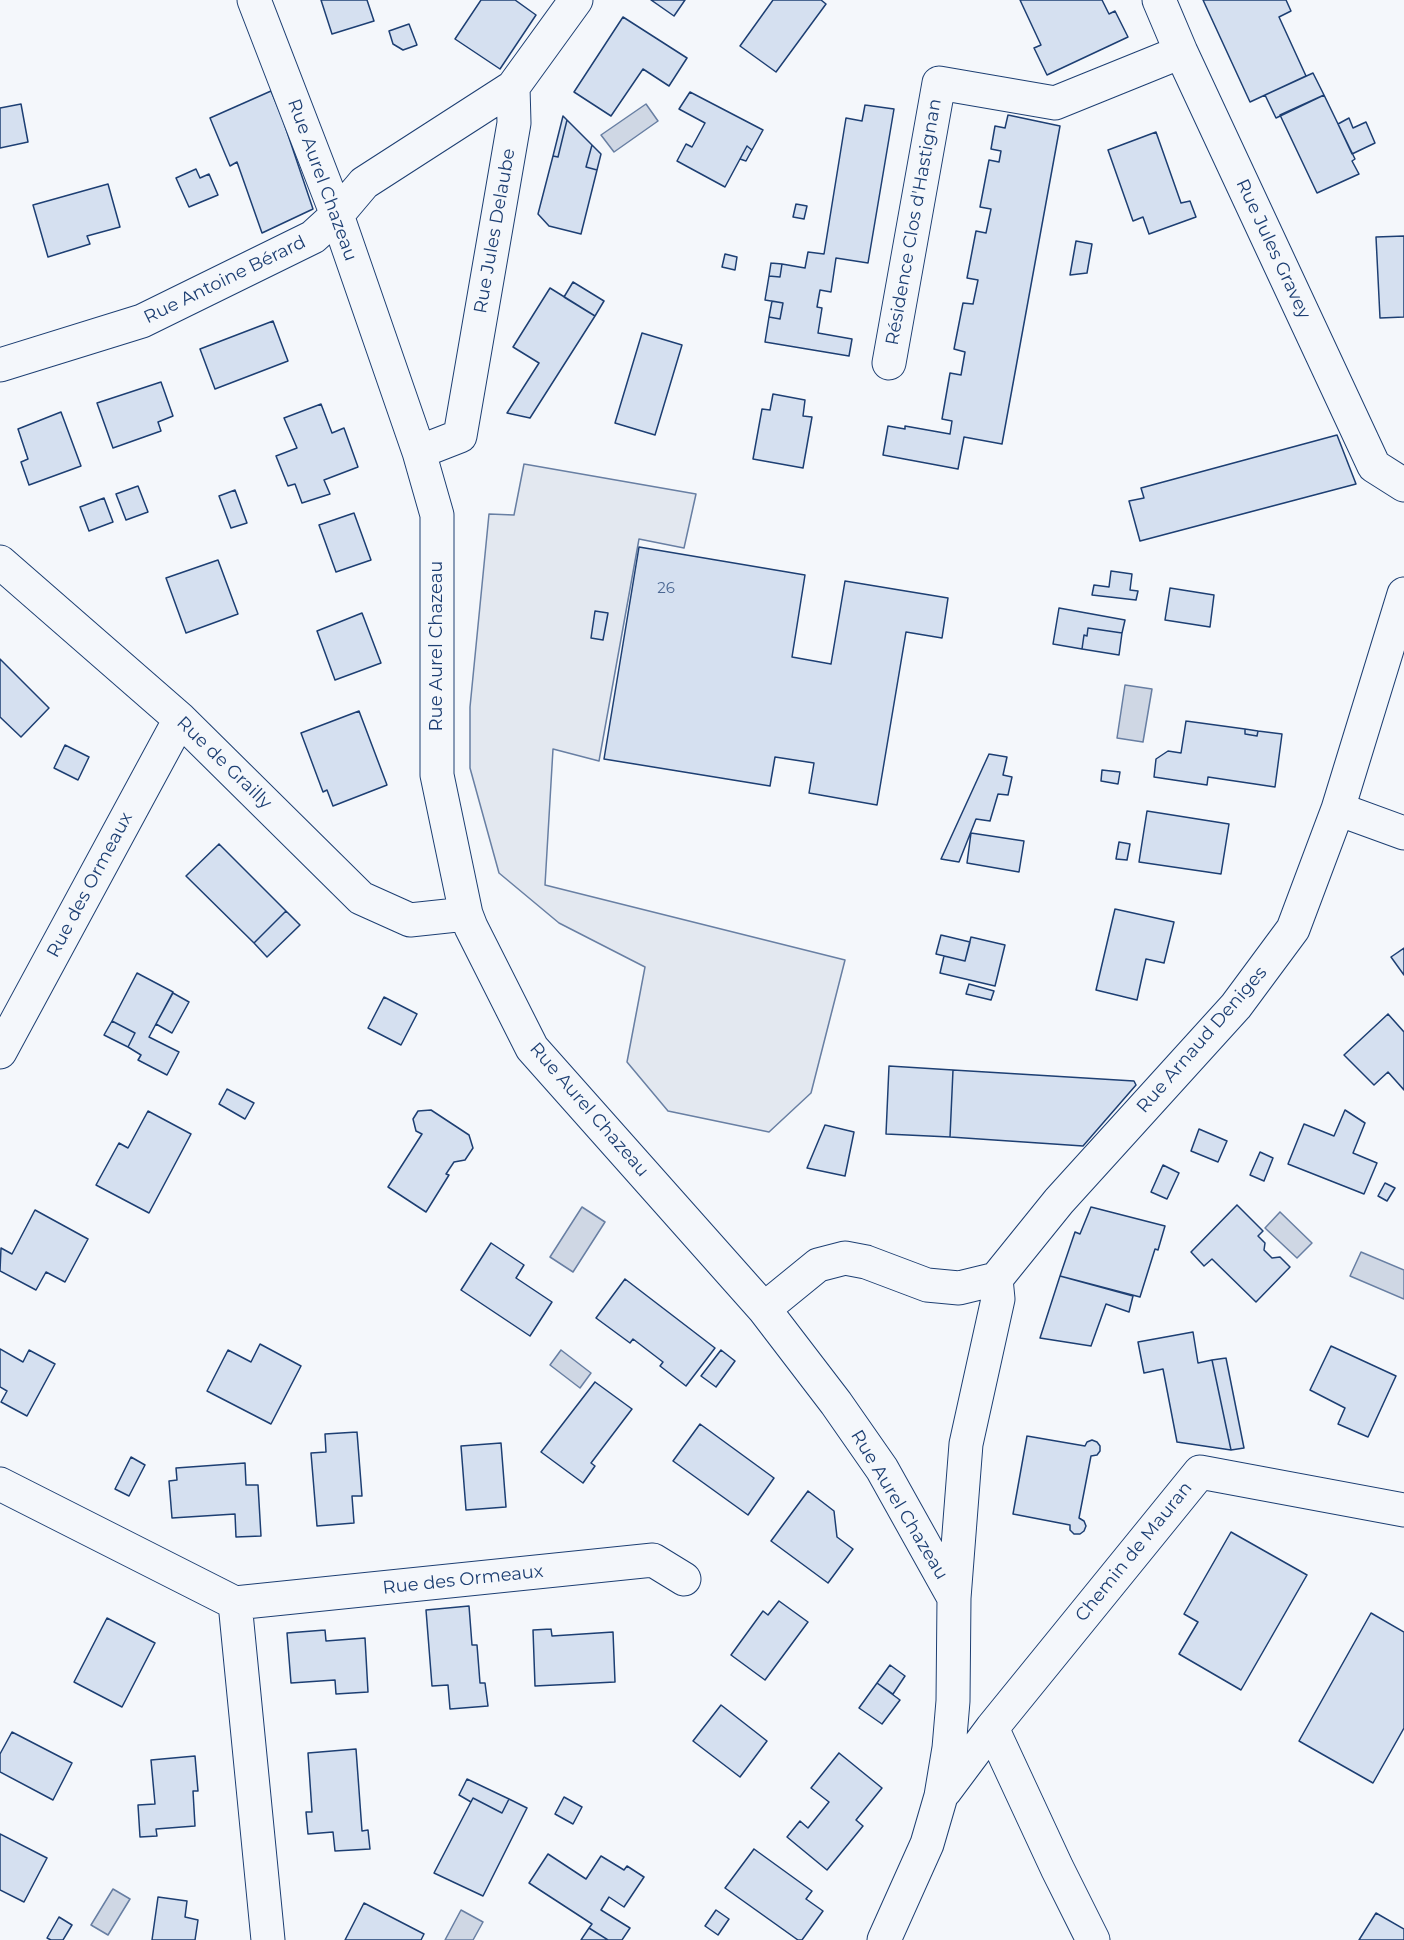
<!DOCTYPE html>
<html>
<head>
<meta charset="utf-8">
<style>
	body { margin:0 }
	canvas { display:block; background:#f4f7fb }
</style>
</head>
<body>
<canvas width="1404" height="1940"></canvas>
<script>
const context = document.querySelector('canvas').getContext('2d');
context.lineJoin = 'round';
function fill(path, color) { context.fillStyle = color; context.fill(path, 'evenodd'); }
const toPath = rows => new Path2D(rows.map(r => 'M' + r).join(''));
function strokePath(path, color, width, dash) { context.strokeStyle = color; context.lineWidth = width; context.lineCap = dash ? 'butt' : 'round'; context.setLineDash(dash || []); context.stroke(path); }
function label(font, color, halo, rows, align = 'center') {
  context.font = font + ' Montserrat,sans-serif'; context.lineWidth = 4.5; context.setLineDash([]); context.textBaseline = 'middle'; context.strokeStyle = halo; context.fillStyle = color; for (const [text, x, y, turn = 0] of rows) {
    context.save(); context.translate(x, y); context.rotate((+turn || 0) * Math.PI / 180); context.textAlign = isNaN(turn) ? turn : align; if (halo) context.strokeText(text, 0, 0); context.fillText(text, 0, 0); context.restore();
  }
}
const parking = toPath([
	[524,464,696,494,684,548,639,539,599,761,553,749,545,885,845,960,811,1093,769,1132,668,1111,627,1062,645,967,559,923,499,873,470,768,470,707,489,514,514,515,524,464]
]);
const water = toPath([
	[646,104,658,121,614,152,601,135,646,104],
	[1125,685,1152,689,1143,742,1117,738,1125,685],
	[582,1207,605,1222,573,1272,550,1257,582,1207],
	[1280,1212,1312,1243,1297,1258,1265,1228,1280,1212],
	[1361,1252,1404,1270,1404,1299,1350,1276,1361,1252],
	[561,1350,591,1373,580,1388,550,1365,561,1350],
	[113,1889,130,1899,108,1935,91,1925,113,1889],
	[461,1910,483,1922,473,1940,445,1940,461,1910]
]);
const building = toPath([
	[321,0,367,0,374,21,332,34,321,0],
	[481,0,515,0,536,15,500,69,455,39,481,0],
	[651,0,685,0,674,16,651,0],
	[773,0,821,0,826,4,776,72,740,46,773,0],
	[1020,0,1102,0,1109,14,1115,11,1128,37,1047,75,1034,48,1041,45,1020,0],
	[1203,0,1286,0,1291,11,1279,17,1306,76,1250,102,1203,0],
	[623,17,687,58,669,86,643,69,611,116,574,92,623,17],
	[409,24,417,45,403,50,393,44,389,31,409,24],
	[1313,73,1324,95,1276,118,1265,95,1313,73],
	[271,91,282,117,313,209,262,233,237,162,230,166,210,118,271,91],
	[690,92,763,130,752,150,747,146,725,187,677,161,686,144,692,147,705,123,679,109,690,92],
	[1324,95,1355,159,1352,161,1359,174,1317,193,1280,115,1324,95],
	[21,104,28,142,0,148,0,108,21,104],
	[865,105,894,109,868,263,836,258,831,292,820,290,817,307,822,308,818,333,852,339,849,356,765,342,769,317,780,319,783,303,765,300,769,276,780,277,782,264,805,268,808,252,824,254,846,118,862,121,865,105],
	[1008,115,1060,126,1002,444,964,437,958,469,883,455,888,426,905,429,905,426,950,434,952,421,942,419,950,373,961,375,965,352,954,349,963,303,973,304,978,280,967,278,976,231,986,233,991,209,980,207,989,160,999,162,1001,151,991,149,995,126,1005,128,1008,115],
	[563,116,567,120,558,157,553,156,563,116],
	[1349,118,1353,128,1366,122,1375,143,1352,154,1338,124,1349,118],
	[567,120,592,145,586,167,597,170,581,234,549,226,538,214,553,156,558,157,567,120],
	[1156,132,1181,203,1190,201,1196,217,1149,234,1143,217,1133,221,1108,150,1156,132],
	[592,145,601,154,597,170,586,167,592,145],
	[747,146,752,150,746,161,740,159,747,146],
	[196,169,200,178,209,174,218,195,189,207,176,178,196,169],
	[108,184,120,227,87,236,90,244,48,257,33,205,108,184],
	[796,204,807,206,804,219,793,217,796,204],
	[1404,236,1404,317,1380,318,1376,237,1404,236],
	[1076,241,1092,244,1087,273,1070,275,1076,241],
	[725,254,737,257,735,270,722,267,725,254],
	[771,263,782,264,780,277,769,276,771,263],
	[573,282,604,301,595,316,564,297,573,282],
	[550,288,595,316,530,418,507,413,539,363,513,347,550,288],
	[772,301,783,303,780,319,769,317,772,301],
	[273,321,288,361,215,389,200,349,273,321],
	[642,333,682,345,655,435,615,423,642,333],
	[161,382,173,416,158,422,161,431,113,448,97,403,161,382],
	[773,394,805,400,803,416,812,417,803,468,753,459,762,409,770,410,773,394],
	[321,404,332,433,344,428,358,467,324,480,330,494,302,503,295,484,288,486,276,456,297,448,284,418,321,404],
	[61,412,81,466,29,485,21,462,28,459,18,429,61,412],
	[1337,435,1356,484,1140,541,1129,501,1144,498,1141,488,1337,435],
	[138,486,148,512,126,520,116,494,138,486],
	[235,490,247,523,231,528,219,496,235,490],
	[104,498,113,522,89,531,80,507,104,498],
	[354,513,371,560,336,572,319,525,354,513],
	[639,547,805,575,792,657,831,664,845,581,948,598,942,638,906,632,877,805,809,793,814,763,775,757,770,786,604,759,639,547],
	[218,560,238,614,186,633,166,578,218,560],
	[1111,571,1132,574,1130,590,1138,591,1136,600,1092,595,1094,585,1109,587,1111,571],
	[1170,588,1214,595,1210,627,1165,620,1170,588],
	[1059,608,1125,620,1122,633,1088,628,1087,636,1084,635,1082,649,1053,644,1059,608],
	[595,611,608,613,603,640,591,638,595,611],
	[362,613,381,663,335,680,317,631,362,613],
	[1088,628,1122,633,1119,655,1082,649,1084,635,1087,636,1088,628],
	[0,659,49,708,21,737,0,717,0,659],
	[359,711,387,785,333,806,327,790,323,792,301,733,359,711],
	[1186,721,1245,729,1245,734,1257,736,1258,731,1282,734,1275,787,1208,777,1207,785,1154,777,1156,759,1168,751,1181,753,1186,721],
	[1245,729,1258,731,1257,736,1245,734,1245,729],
	[65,745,89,757,78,780,54,768,65,745],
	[989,754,1007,757,1003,775,1012,777,1008,795,998,794,990,821,976,819,959,862,941,859,989,754],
	[1102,770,1120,772,1118,784,1101,781,1102,770],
	[1147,811,1229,824,1221,874,1139,862,1147,811],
	[971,833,1024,841,1019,872,967,863,971,833],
	[1119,842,1130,844,1127,860,1116,859,1119,842],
	[219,844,286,911,254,943,186,876,219,844],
	[1115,909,1174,922,1164,963,1146,959,1137,1000,1096,990,1115,909],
	[286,911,300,925,267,957,254,943,286,911],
	[941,935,970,942,965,961,936,954,941,935],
	[971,937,1005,945,995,986,940,973,944,956,965,961,971,937],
	[1404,948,1404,975,1391,957,1404,948],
	[137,973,173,992,149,1037,179,1052,167,1075,138,1060,141,1055,128,1047,135,1033,112,1021,137,973],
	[969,984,994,991,991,1000,966,994,969,984],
	[173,993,189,1002,172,1033,156,1024,173,993],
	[384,997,417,1014,401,1045,368,1028,384,997],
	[1388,1014,1404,1032,1404,1090,1388,1072,1374,1085,1344,1055,1388,1014],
	[112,1021,135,1033,128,1047,104,1035,112,1021],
	[889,1066,953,1070,950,1137,886,1134,889,1066],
	[953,1070,1134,1081,1136,1085,1083,1146,950,1137,953,1070],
	[227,1089,254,1103,245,1119,219,1104,227,1089],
	[431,1110,469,1135,473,1148,465,1160,454,1162,446,1174,449,1175,426,1212,388,1187,422,1134,416,1131,413,1119,418,1111,431,1110],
	[1345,1110,1365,1123,1353,1153,1377,1163,1364,1194,1288,1164,1304,1124,1334,1136,1345,1110],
	[148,1111,191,1134,149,1213,96,1185,119,1143,128,1148,148,1111],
	[825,1125,854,1132,845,1176,807,1168,825,1125],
	[1199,1129,1227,1141,1218,1162,1191,1151,1199,1129],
	[1260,1152,1273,1158,1264,1181,1250,1175,1260,1152],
	[1163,1165,1179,1173,1167,1199,1151,1192,1163,1165],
	[1385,1183,1395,1188,1387,1201,1378,1196,1385,1183],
	[1237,1205,1263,1231,1258,1236,1265,1243,1264,1250,1272,1258,1280,1257,1290,1267,1256,1302,1212,1259,1204,1266,1191,1252,1237,1205],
	[1091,1207,1165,1226,1158,1250,1155,1249,1140,1297,1060,1276,1075,1232,1080,1234,1091,1207],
	[35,1210,88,1239,65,1282,46,1272,36,1290,0,1271,1,1248,12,1254,35,1210],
	[491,1243,524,1265,516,1278,552,1302,530,1336,461,1290,491,1243],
	[1060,1276,1133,1296,1129,1312,1106,1304,1091,1346,1040,1338,1060,1276],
	[625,1279,715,1348,686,1386,660,1366,663,1362,633,1339,630,1343,596,1318,625,1279],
	[1193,1332,1198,1363,1212,1360,1231,1450,1177,1442,1163,1369,1144,1373,1138,1342,1193,1332],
	[260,1344,301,1366,271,1424,207,1391,228,1350,251,1362,260,1344],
	[1331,1346,1396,1376,1368,1437,1338,1424,1345,1408,1310,1390,1331,1346],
	[0,1349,23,1362,29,1350,55,1364,27,1416,1,1402,7,1391,0,1387,0,1349],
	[721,1350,735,1361,716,1387,701,1376,721,1350],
	[1226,1358,1244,1448,1231,1450,1212,1360,1226,1358],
	[595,1382,632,1409,591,1463,595,1466,583,1483,541,1452,595,1382],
	[700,1424,774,1478,748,1515,673,1461,700,1424],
	[357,1432,362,1496,352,1496,354,1523,317,1526,311,1453,326,1452,325,1434,357,1432],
	[1027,1436,1085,1446,1087,1442,1092,1440,1097,1442,1100,1446,1100,1451,1097,1455,1091,1456,1079,1518,1084,1521,1086,1526,1084,1531,1080,1534,1074,1534,1070,1530,1070,1525,1013,1514,1027,1436],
	[501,1443,506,1507,466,1510,461,1446,501,1443],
	[131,1457,145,1465,129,1496,115,1489,131,1457],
	[245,1463,246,1485,258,1485,261,1536,236,1537,235,1514,172,1518,169,1481,177,1480,176,1468,245,1463],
	[808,1491,834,1511,837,1537,853,1549,828,1583,771,1541,808,1491],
	[1231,1532,1307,1575,1241,1690,1179,1654,1198,1622,1184,1614,1231,1532],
	[779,1601,808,1622,765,1680,731,1655,763,1611,768,1615,779,1601],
	[469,1606,472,1645,477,1645,480,1683,485,1683,488,1706,450,1709,448,1685,432,1686,426,1610,469,1606],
	[1371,1613,1404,1632,1404,1728,1373,1783,1299,1741,1371,1613],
	[107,1618,155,1643,122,1707,74,1682,107,1618],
	[551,1629,552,1636,613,1632,615,1682,535,1686,533,1630,551,1629],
	[325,1630,326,1641,365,1638,368,1692,336,1694,335,1680,291,1683,287,1633,325,1630],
	[890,1665,905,1676,893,1694,877,1683,890,1665],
	[877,1683,900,1700,882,1724,859,1708,877,1683],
	[721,1705,767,1741,740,1777,693,1741,721,1705],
	[12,1732,72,1763,53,1800,0,1772,0,1754,12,1732],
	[356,1749,362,1831,368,1830,370,1849,335,1851,333,1832,308,1834,306,1812,312,1812,308,1753,356,1749],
	[839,1753,882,1788,856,1820,863,1826,827,1870,787,1837,800,1821,808,1828,829,1802,811,1788,839,1753],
	[195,1756,198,1791,193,1791,195,1826,156,1829,157,1836,140,1837,138,1805,155,1804,151,1760,195,1756],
	[467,1779,509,1799,502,1813,473,1798,471,1802,459,1795,467,1779],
	[564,1797,582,1807,573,1824,555,1814,564,1797],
	[473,1798,502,1813,509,1799,527,1808,483,1896,434,1873,473,1798],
	[0,1834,47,1858,24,1902,0,1890,0,1834],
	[754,1849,812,1891,806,1899,823,1911,802,1940,798,1940,725,1888,754,1849],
	[548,1854,586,1879,601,1856,624,1870,627,1866,644,1877,624,1907,609,1897,601,1910,630,1928,622,1940,608,1940,589,1928,592,1924,529,1883,548,1854],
	[158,1897,187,1901,185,1917,198,1920,195,1940,152,1940,158,1897],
	[364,1903,424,1934,421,1940,345,1940,364,1903],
	[716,1910,729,1919,718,1935,705,1926,716,1910],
	[1376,1913,1404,1929,1404,1940,1359,1940,1376,1913],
	[59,1917,72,1925,63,1940,51,1940,47,1938,59,1917],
	[589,1928,608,1940,581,1940,589,1928]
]);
const minor = toPath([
	[254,0,337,215,419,452,437,515,437,775,466,914,471,927,532,1048,764,1309,836,1403,882,1469,954,1598],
	[1159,0,1181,52,1374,466,1404,485],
	[889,363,939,83,1055,103,1181,52],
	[0,365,142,321,313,237,337,215,364,183,513,87],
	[419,452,460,436,514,123,513,87,576,0],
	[0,562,180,719,361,898,410,920,466,914],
	[1338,809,1404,833],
	[0,1052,180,719],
	[764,1309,818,1265,845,1258,866,1262,927,1285,959,1288,996,1279,1059,1201,1236,1006,1293,929,1338,809,1404,594],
	[0,1484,235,1603,268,1940],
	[235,1603,653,1560,684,1579],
	[992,1728,1057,1868,1093,1940],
	[945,1791,992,1728,1200,1472,1404,1510],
	[884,1940,927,1844,941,1796,949,1748,953,1701,954,1598,966,1444,998,1299,996,1279]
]);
const numberNames = [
	["26",666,589]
];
const streetNames = [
	["Rue Aurel Chazeau",322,180,70],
	["Résidence Clos d'Hastignan",914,222,-80],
	["Rue Jules Delaube",495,231,-80],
	["Rue Jules Gravey",1273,249,65],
	["Rue Antoine Bérard",225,280,-26],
	["Rue Aurel Chazeau",437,646,-90],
	["Rue de Grailly",224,763,44],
	["Rue des Ormeaux",90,885,-62],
	["Rue Arnaud Deniges",1202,1040,-49],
	["Rue Aurel Chazeau",589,1110,49],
	["Rue Aurel Chazeau",899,1505,59],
	["Chemin de Mauran",1134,1552,-51],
	["Rue des Ormeaux",463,1580,-6]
];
fill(parking, '#e3e8f0');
strokePath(parking, '#687fa3', 1.5);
fill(water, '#cfd7e4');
strokePath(water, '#687fa3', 1.5);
fill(building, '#d5e0f0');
strokePath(building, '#1d3f73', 1.5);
strokePath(minor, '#1d3f73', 35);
strokePath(minor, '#f4f7fb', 33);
label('15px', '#4b6792', null, numberNames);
label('18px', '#1d3f73', '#f4f7fb', streetNames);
</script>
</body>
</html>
